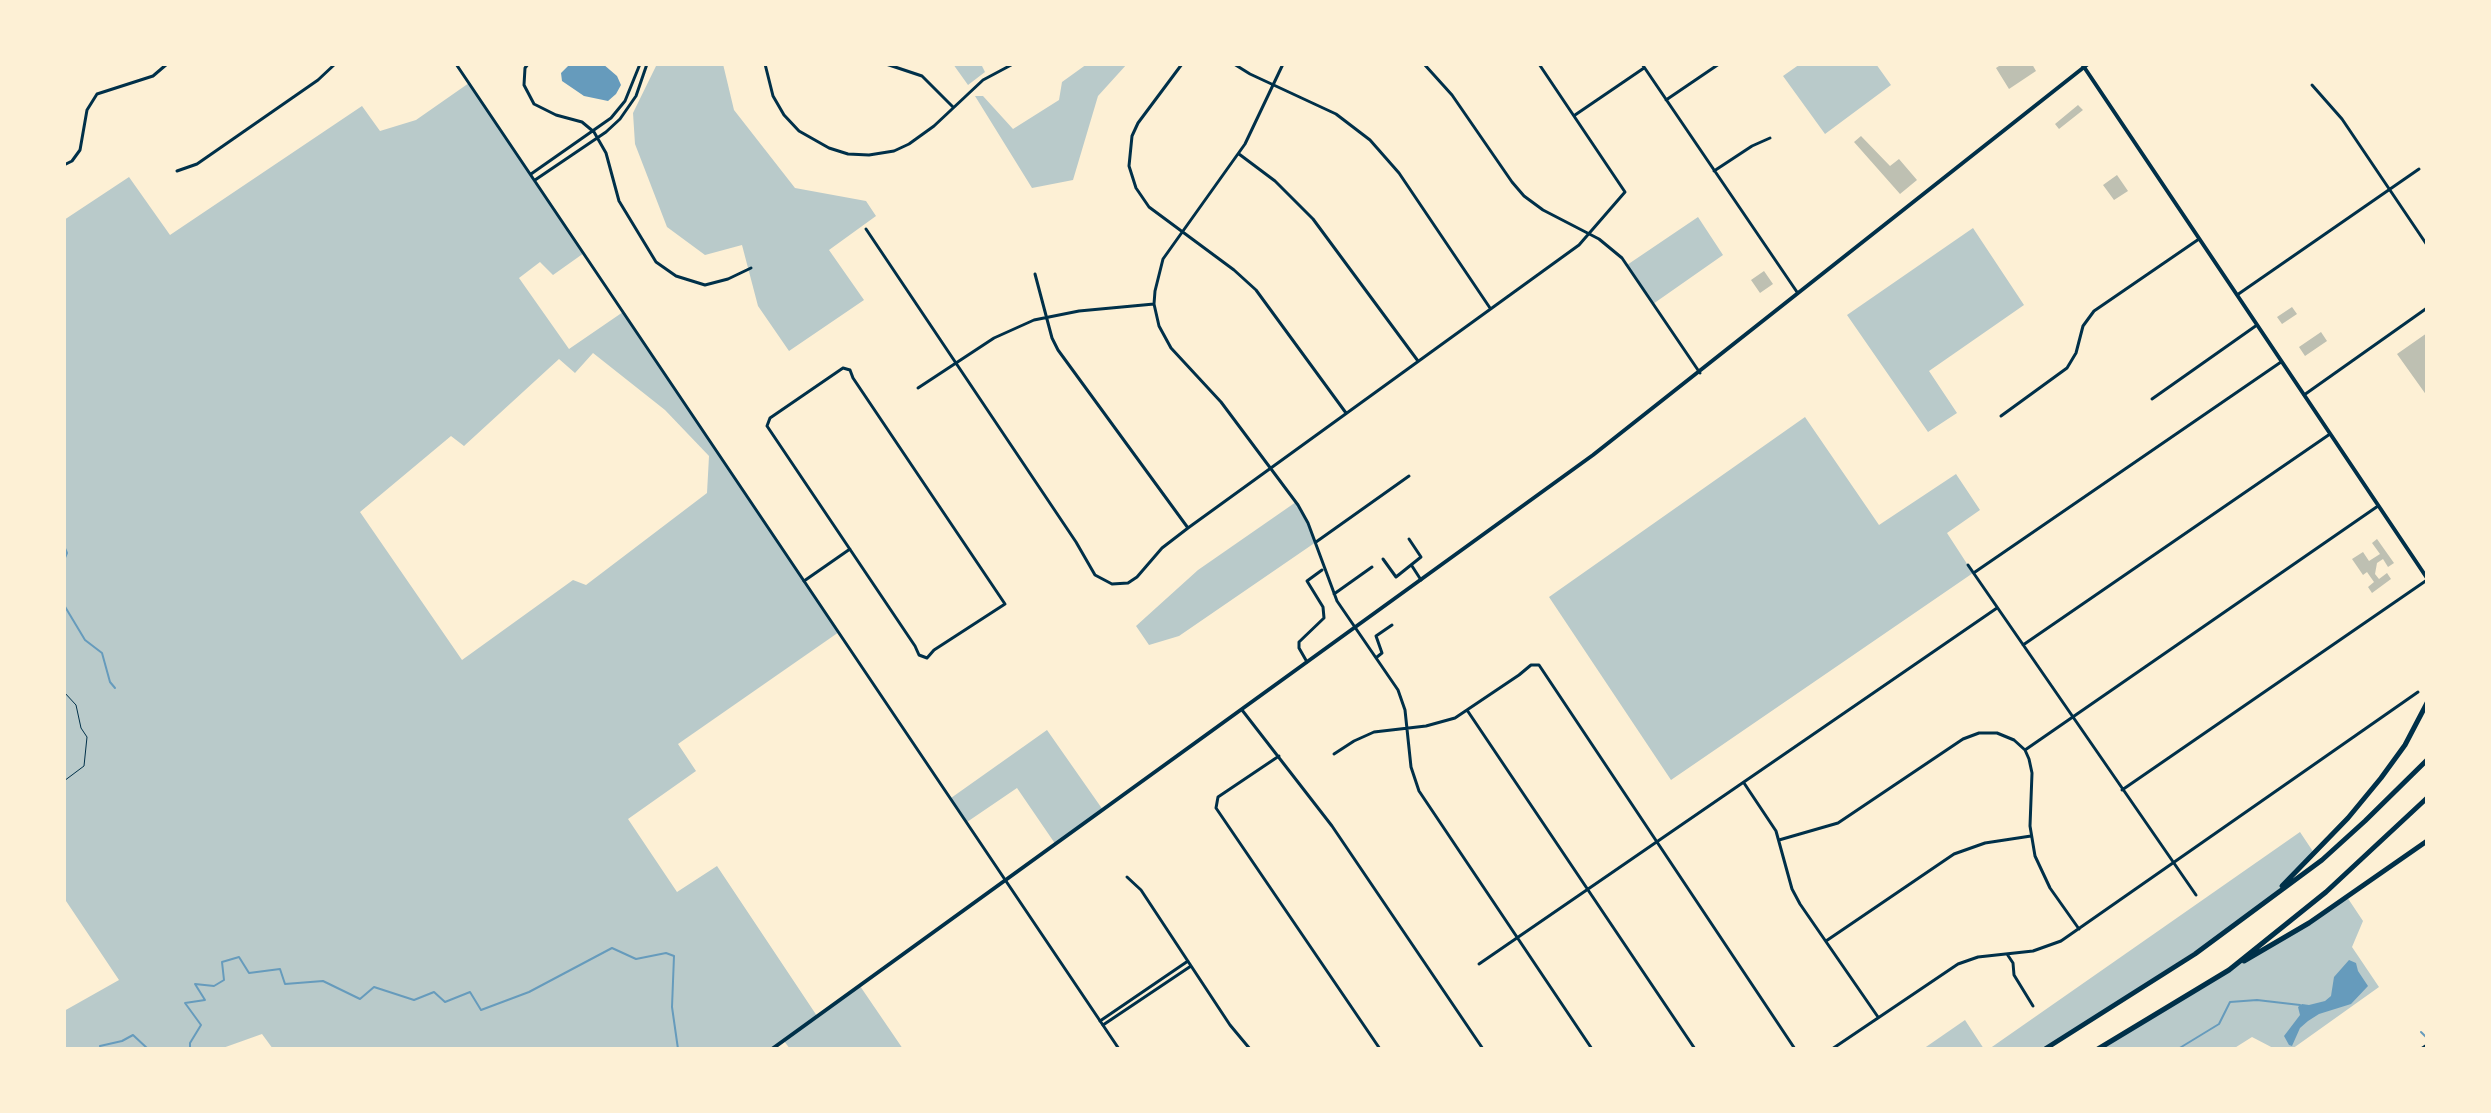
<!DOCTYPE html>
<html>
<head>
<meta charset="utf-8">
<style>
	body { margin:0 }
	#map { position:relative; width:2491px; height:1113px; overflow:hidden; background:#fdf0d5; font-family:"Titillium Web",sans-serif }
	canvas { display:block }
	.frame { position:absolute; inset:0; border:66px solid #fdf0d5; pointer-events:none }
</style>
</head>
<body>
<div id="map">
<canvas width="2491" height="1113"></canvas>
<div class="frame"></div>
</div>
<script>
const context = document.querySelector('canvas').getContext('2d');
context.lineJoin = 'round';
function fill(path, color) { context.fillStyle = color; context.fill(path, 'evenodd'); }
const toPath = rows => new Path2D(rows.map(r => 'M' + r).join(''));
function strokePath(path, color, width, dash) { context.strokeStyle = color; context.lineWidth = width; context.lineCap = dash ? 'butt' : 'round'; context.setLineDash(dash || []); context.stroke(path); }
const green = toPath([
	[657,64,723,64,734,110,795,188,866,201,876,216,829,250,864,300,789,351,758,306,742,245,705,255,667,227,635,144,633,113],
	[953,64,981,64,985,72,968,85],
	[1087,64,1127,64,1098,96,1073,180,1032,188,975,96,983,96,1013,129,1059,100,1062,82],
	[1800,64,1876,64,1891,85,1825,134,1783,76],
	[469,83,584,253,553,275,540,262,519,278,569,349,623,312,839,632,678,744,696,771,628,819,677,892,717,866,817,1016,860,986,903,1049,790,1049,784,1041,772,1049,273,1049,262,1034,220,1049,64,1049,64,1011,119,980,64,898,64,220,129,177,170,235,362,106,380,131,416,120],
	[593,353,665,410,709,456,707,493,586,585,573,580,462,660,360,512,451,436,464,446,559,359,575,373],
	[1698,217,1723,255,1653,304,1627,265],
	[1973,228,2024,305,1929,371,1957,413,1928,432,1847,315],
	[1805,417,1879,525,1956,474,1980,510,1947,533,1973,573,1671,780,1549,597],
	[1296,502,1316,542,1179,636,1149,645,1136,626,1198,570],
	[1047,730,1103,810,1056,845,1017,788,967,822,951,798],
	[2300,832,2314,853,2271,897,2229,929,2045,1049,1989,1049],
	[2347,897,2363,921,2352,947,2379,987,2292,1049,2275,1049,2252,1037,2233,1049,2098,1049],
	[1965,1020,1984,1049,1923,1049]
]);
const water = toPath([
	[570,64,603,64,617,76,621,85,616,94,608,101,584,96,562,81,561,73],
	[2349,960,2356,963,2358,971,2368,986,2351,1004,2319,1014,2308,1021,2300,1028,2292,1046,2289,1045,2284,1036,2300,1015,2298,1007,2302,1004,2309,1005,2325,1001,2331,996,2334,977]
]);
const stream = toPath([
	[64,546,67,553,64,560],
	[64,605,85,640,102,653,110,682,115,688],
	[2421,1032,2426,1037],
	[101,1049,100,1046,122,1041,133,1035,148,1049],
	[190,1049,190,1043,201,1025,185,1003,205,1000,195,984,214,986,224,980,222,962,239,957,249,973,280,969,285,984,323,981,360,999,374,987,414,1000,434,992,445,1002,470,992,481,1010,529,992,612,948,636,959,666,953,674,956,672,1007,678,1049],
	[2178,1049,2219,1024,2230,1002,2257,1000,2300,1005]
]);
const building = toPath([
	[2002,64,2032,64,2036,71,2009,89,1996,68],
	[2078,105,2083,110,2059,129,2055,124],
	[1861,136,1890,166,1899,159,1917,180,1900,194,1854,142],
	[2117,175,2128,191,2114,200,2103,185],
	[1764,271,1773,284,1760,293,1751,280],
	[2292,307,2297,314,2282,324,2277,317],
	[2321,332,2327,341,2305,356,2299,347],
	[2427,333,2427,396,2397,354],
	[2377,539,2394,563,2388,567,2383,559,2377,563,2375,574,2379,579,2387,573,2391,579,2372,593,2368,587,2374,582,2367,572,2363,575,2352,559,2363,552,2369,561,2380,554,2372,543]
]);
const path = toPath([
	[64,692,76,705,81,728,87,737,84,766,64,781]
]);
const minor = toPath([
	[528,64,525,68,524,85,534,104,556,115,582,122,594,132,606,153,619,201,656,262,676,276,705,285,728,279,751,268],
	[765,64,773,96,784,115,799,131,829,148,848,154,869,155,894,151,909,144,934,126,983,80,1013,64],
	[886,64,922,76,953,107],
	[1182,64,1138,123,1132,136,1129,166,1136,188,1149,207,1234,270,1256,290,1346,413],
	[1234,64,1250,74,1336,114,1370,140,1399,173,1490,308],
	[1283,64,1245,144,1163,259,1155,291,1154,304,1159,326,1171,348,1221,402,1298,505,1308,523,1337,601,1398,690,1405,710,1411,767,1419,791,1592,1049],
	[1424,64,1452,95,1512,182,1524,196,1543,210,1599,239,1622,258,1700,373],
	[1642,64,1797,292],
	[2312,85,2342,119,2427,245],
	[1666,100,1719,64],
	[1575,115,1644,68],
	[1239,154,1275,181,1313,219,1418,361],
	[64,165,72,161,80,150,87,110,97,94,153,76,167,64],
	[177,171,197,164,318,80,335,64],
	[1714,171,1752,146,1770,138],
	[531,174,611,118,625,101,640,64],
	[535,180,606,132,620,119,636,96,647,64],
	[866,229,1076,542,1095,575,1112,584,1128,583,1137,577,1162,548,1188,528,1579,245,1625,192,1539,64],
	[1035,274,1052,338,1058,350,1188,528],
	[2237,295,2419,169],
	[843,368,850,370,853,378,1005,604,934,650,927,658,919,655,915,646,767,426,770,418,843,368],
	[918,388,994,338,1034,320,1079,311,1154,304],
	[2304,395,2427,308],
	[2152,399,2257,325],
	[2001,416,2067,368,2076,353,2083,326,2094,311,2199,239],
	[1316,542,1409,476],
	[1383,559,1396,577,1421,557,1409,539],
	[1968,565,2196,895],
	[1412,566,1421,580],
	[1975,572,2281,362],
	[804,581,850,549],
	[1334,594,1372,567],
	[2023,645,2330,434],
	[1377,657,1382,653,1376,636,1392,625],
	[1307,662,1299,648,1299,642,1324,618,1323,607,1307,581,1322,570],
	[1242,710,1332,826,1483,1049],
	[1467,710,1695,1049],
	[2025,750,2378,506],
	[1334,754,1354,741,1374,732,1426,726,1455,718,1519,675,1531,665,1539,665,1795,1049],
	[1279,756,1218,797,1216,808,1380,1049],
	[1744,783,1776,831,1792,889,1800,904,1878,1017],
	[2122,790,2427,580],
	[1779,840,1838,823,1963,739,1979,733,1997,733,2014,740,2025,750,2029,759,2032,773,2030,826,2035,856,2050,888,2079,929],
	[1127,877,1141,890,1230,1025,1250,1049],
	[1826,941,1954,854,1985,843,2031,836],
	[2007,954,2013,963,2014,975,2033,1006],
	[1479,964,1997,608],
	[1100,1021,1188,961],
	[1103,1025,1191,966],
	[1832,1049,1958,964,1978,957,2033,951,2061,941,2418,692]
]);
const tertiary = toPath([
	[456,64,1119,1049],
	[2421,1049,2427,1045]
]);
const secondary = toPath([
	[772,1049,1593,455,2088,64]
]);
const primary = toPath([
	[2082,64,2427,578]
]);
const motorway = toPath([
	[2282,886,2348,818,2381,778,2405,745,2427,703],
	[2244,961,2309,923,2427,841],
	[2045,1049,2195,954,2322,860,2365,821,2427,760],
	[2098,1049,2229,970,2326,892,2427,798]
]);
fill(green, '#b9caca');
fill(water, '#669bbc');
strokePath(stream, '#669bbc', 2);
fill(building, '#bec0b2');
strokePath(path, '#003049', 1);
strokePath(minor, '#003049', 3);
strokePath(tertiary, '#003049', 3);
strokePath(secondary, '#003049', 4);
strokePath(primary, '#003049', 4);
strokePath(motorway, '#003049', 5);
</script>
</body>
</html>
